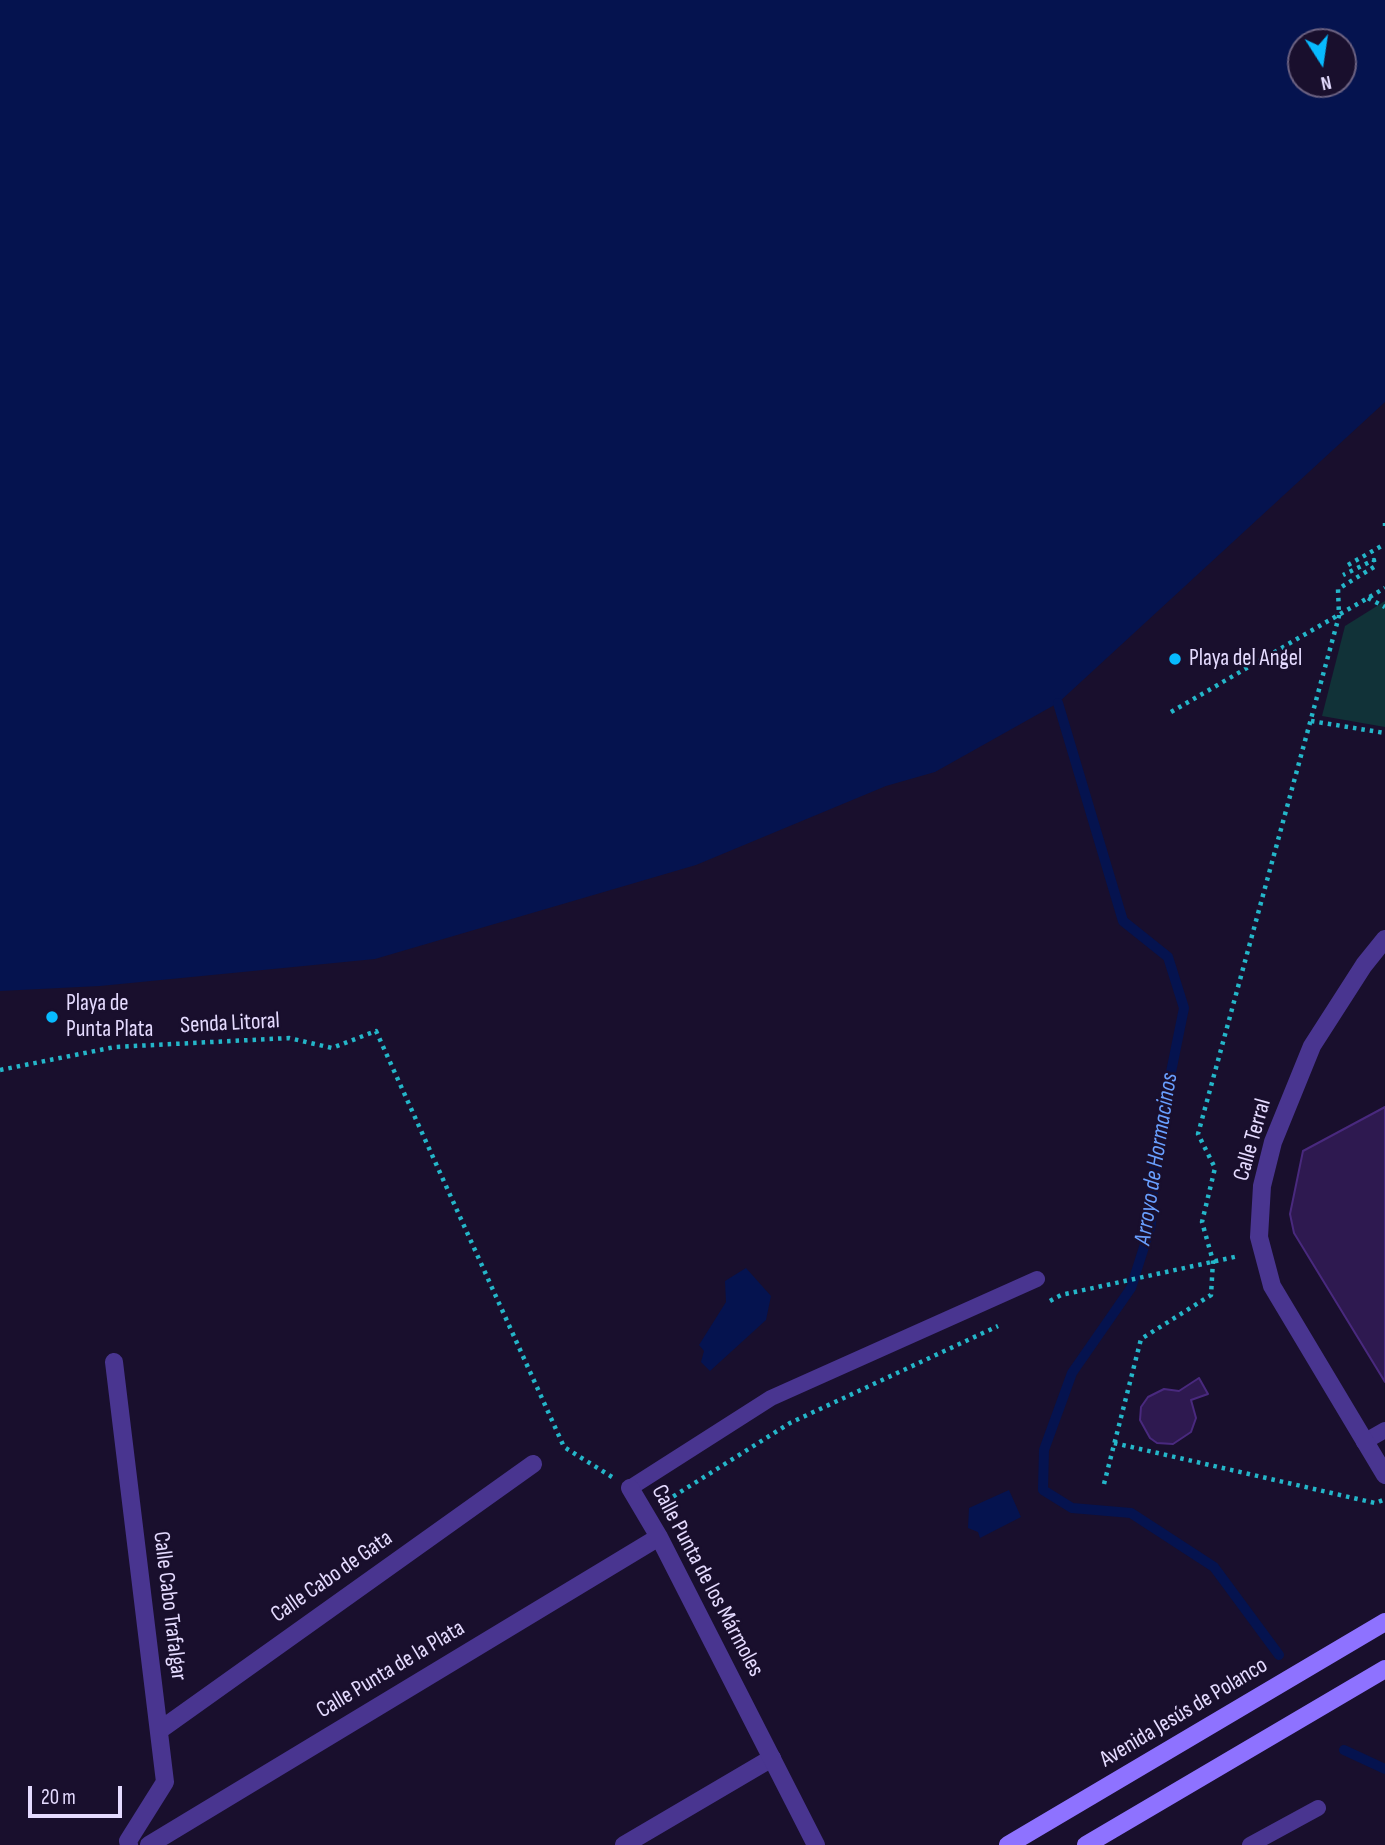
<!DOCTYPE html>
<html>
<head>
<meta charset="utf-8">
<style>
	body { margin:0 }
	#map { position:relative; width:1385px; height:1845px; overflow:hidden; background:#190f2d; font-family:"Sofia Sans Condensed",sans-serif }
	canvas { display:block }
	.north { position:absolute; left:1287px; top:28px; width:70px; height:70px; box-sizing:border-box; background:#190f2d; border:2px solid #6b6181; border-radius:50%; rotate:168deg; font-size:19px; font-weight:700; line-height:28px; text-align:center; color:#e5dbff }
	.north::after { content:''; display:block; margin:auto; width:24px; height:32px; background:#07baff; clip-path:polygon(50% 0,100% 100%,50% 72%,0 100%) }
	.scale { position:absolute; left:28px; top:1786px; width:94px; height:32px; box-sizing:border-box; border:4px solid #e5dbff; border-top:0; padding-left:9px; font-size:21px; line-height:24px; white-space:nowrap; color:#e5dbff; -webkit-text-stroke:5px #190f2d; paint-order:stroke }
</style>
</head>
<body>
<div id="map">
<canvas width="1385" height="1845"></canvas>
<div class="north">N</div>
<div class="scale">20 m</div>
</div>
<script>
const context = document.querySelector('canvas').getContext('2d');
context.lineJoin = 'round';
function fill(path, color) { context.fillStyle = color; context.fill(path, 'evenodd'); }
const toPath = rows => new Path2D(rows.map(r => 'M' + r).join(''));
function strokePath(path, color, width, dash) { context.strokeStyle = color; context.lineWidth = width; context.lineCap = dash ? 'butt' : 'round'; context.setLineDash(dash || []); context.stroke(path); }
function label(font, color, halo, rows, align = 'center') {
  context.font = font + ' "Sofia Sans Condensed",sans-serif'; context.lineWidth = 5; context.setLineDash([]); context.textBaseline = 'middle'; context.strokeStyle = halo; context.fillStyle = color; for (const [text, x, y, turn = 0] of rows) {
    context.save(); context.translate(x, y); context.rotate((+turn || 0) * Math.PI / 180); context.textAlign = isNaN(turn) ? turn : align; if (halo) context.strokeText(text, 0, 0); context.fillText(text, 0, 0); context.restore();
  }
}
const green = toPath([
	[1385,601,1385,727,1322,716,1345,626]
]);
const water = toPath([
	[0,0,1385,0,1385,402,1058,703,935,772,886,786,696,865,375,959,100,986,0,991],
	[1343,42,1343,84,1301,84,1301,42],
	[746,1268,771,1296,766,1320,710,1371,701,1362,704,1351,699,1345,726,1302,725,1281],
	[1009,1490,1021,1517,980,1538,978,1532,968,1528,969,1508]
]);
const stream = toPath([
	[1058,703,1123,921,1168,957,1184,1008,1156,1146,1151,1225,1131,1288,1072,1373,1044,1450,1043,1490,1072,1508,1131,1513,1214,1567,1279,1655],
	[1344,1750,1385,1769]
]);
const building = toPath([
	[1385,1107,1385,1382,1294,1233,1290,1214,1303,1151,1385,1107],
	[1199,1378,1208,1394,1191,1400,1196,1418,1191,1432,1173,1444,1157,1443,1150,1438,1140,1420,1141,1407,1148,1397,1164,1389,1179,1391,1199,1378]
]);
const path = toPath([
	[1385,523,1385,526],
	[1348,565,1385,544],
	[1368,598,1385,607],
	[1171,712,1385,588],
	[1311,721,1385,733],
	[0,1070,115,1047,289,1038,332,1048,376,1031,564,1447,612,1477],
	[1050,1301,1061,1295,1239,1256],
	[1114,1443,1375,1503,1383,1500],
	[1104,1484,1141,1339,1211,1295,1213,1261,1202,1222,1215,1168,1198,1134,1339,616,1338,589,1374,567,1374,560,1343,575],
	[666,1501,790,1423,998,1326]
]);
const service = toPath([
	[1364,1442,1385,1430],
	[630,1488,771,1398,1037,1279],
	[1250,1845,1318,1808]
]);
const pedestrian = toPath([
	[624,1845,772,1758]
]);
const minor = toPath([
	[1385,939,1364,965,1312,1046,1273,1142,1262,1186,1259,1237,1272,1286,1385,1475],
	[114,1362,165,1782,128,1841,129,1845],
	[630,1488,659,1537,816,1845],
	[160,1730,533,1464],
	[149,1845,659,1537]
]);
const secondary = toPath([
	[1008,1845,1385,1622],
	[1086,1845,1385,1669]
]);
const markers = [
	[1175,659,7,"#07baff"],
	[52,1017,7,"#07baff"]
];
const poiNames = [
	["Playa del Angel",1189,659],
	["Playa de",66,1004],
	["Punta Plata",66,1030]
];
const streetNames = [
	["Senda Litoral",230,1024,-3],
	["Calle Terral",1253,1140,-74],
	["Calle Cabo de Gata",332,1577,-35],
	["Calle Punta de los Mármoles",707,1581,62],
	["Calle Cabo Trafalgar",169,1606,83],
	["Calle Punta de la Plata",391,1670,-31],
	["Avenida Jesús de Polanco",1184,1713,-31]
];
const waterNames = [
	["Arroyo de Hormacinos",1157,1159,-81]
];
fill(green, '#113238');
fill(water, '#05134f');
strokePath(stream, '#05134f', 10);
fill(building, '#2e1950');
strokePath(building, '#49297e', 2);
strokePath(path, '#24b6c9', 4.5, [3.5, 5]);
strokePath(service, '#493590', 16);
strokePath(pedestrian, '#493590', 18);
strokePath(minor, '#493590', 18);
strokePath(secondary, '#8e72ff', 18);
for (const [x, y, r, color] of markers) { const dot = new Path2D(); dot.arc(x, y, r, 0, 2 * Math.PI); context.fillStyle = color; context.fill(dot); strokePath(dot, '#190f2d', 2.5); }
label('23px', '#e5dbff', '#190f2d', poiNames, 'left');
label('23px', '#e5dbff', '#190f2d', streetNames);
label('italic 24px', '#699fff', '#190f2d', waterNames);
</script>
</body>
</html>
